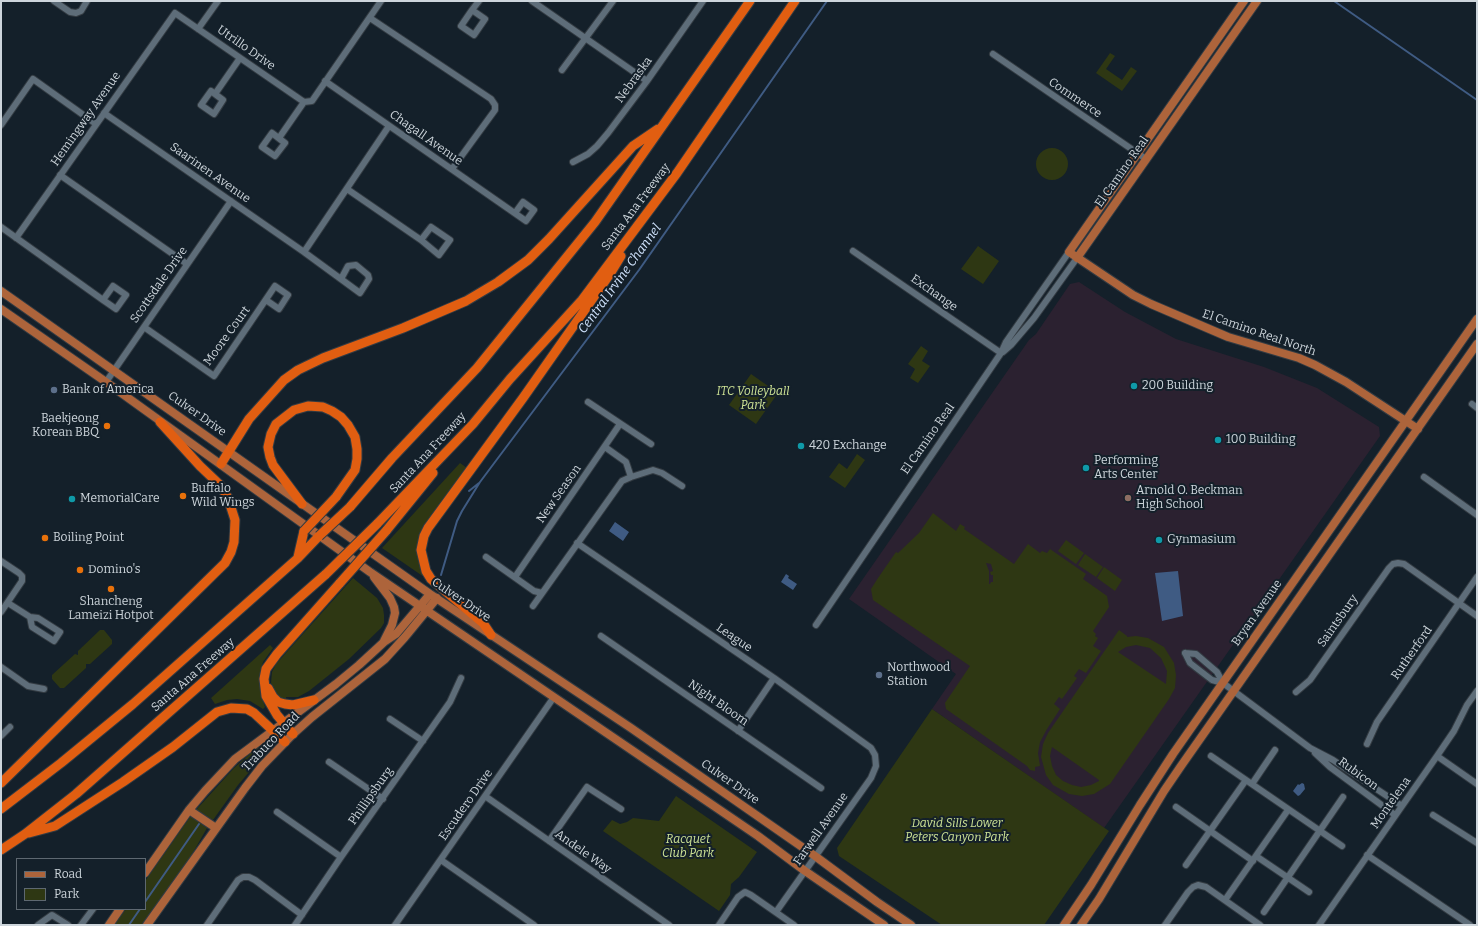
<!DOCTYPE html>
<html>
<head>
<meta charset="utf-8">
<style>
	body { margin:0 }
	#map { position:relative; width:1478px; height:926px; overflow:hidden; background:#14202a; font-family:Bitter,serif }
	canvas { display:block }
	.frame { position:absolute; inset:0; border:2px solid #cdd5db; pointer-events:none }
	.legend { position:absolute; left:16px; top:858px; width:130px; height:52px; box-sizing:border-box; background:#14202a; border:1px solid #5e6871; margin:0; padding:5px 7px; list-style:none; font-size:12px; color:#cdd5db }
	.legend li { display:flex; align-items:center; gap:8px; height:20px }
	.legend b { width:20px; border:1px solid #5e6871 }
</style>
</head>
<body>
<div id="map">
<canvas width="1478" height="926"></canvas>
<div class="frame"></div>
<ul class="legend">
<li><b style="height:5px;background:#ad643b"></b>Road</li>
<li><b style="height:11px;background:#2e3713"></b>Park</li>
</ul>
</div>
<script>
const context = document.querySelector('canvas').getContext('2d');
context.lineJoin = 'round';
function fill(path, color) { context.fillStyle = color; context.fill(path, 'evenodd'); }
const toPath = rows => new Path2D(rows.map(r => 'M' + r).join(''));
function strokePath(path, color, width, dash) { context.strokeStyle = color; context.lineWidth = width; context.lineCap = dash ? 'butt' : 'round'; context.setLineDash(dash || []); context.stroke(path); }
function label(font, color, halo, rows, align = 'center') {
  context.font = font + ' Bitter,serif'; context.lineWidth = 4; context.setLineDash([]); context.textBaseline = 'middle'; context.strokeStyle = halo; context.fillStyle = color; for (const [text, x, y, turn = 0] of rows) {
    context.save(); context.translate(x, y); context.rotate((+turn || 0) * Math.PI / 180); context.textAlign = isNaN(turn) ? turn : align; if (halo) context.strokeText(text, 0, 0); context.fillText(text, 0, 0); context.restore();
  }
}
const education = toPath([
	[1079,282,1125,312,1176,339,1264,367,1317,388,1379,427,1380,436,1104,828,932,709,956,674,849,599,1029,340,1036,334,1070,284]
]);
const green = toPath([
	[1110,53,1115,56,1106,69,1122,80,1131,67,1137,71,1122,91,1096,73],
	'1036 164a16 16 0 1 1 32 0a16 16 0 1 1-32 0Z',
	[978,246,999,261,983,284,961,269],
	[921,346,928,351,922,361,930,366,918,383,910,378,915,369,908,364],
	[751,374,778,393,756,424,729,405],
	[857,454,865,460,845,488,829,477,839,463,847,469],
	[460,463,467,468,427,522,417,551,419,563,424,577,382,548],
	[933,513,956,531,960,524,965,527,964,529,1014,564,1028,544,1040,553,1042,551,1047,553,1050,549,1086,574,1083,579,1107,596,1109,607,1093,631,1096,634,1095,636,1098,638,1093,646,1101,651,1086,673,1079,669,1074,676,1077,678,1062,699,1059,697,1054,704,1060,709,1047,729,1040,742,1038,753,1040,766,1035,767,1035,771,1030,770,1027,766,946,709,945,703,970,666,873,600,871,589,878,578,896,552,898,553,919,533],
	[986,563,991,564,993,571,990,572,991,575,993,575,993,582,991,582,990,584,989,584,989,571],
	[1066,540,1084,553,1076,564,1058,551],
	[1085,554,1103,567,1096,577,1078,565],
	[1104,567,1122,580,1115,591,1097,578],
	[353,578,377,598,383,608,384,615,384,623,381,628,349,659,309,691,298,697,286,697,286,699,281,698,276,694,271,683,272,672,276,664],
	[100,630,104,630,112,640,112,644,90,664,86,664,86,668,64,688,60,688,52,679,52,675,75,654,78,655,78,651],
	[1119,630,1127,636,1127,637,1136,636,1148,638,1164,647,1174,663,1176,675,1175,688,1169,699,1110,784,1094,794,1082,796,1069,794,1053,785,1046,775,1041,757,1043,744,1048,733],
	[1136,645,1150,648,1161,658,1167,671,1166,684,1118,652,1126,647],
	[1052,747,1099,780,1099,781,1091,785,1081,787,1072,785,1063,781,1056,775,1052,766,1050,756],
	[270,645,273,648,263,662,259,678,261,694,265,707,263,709,250,701,237,699,227,700,215,704,211,698],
	[932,709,1109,831,1044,925,942,925,839,856,837,848],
	[269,737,274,742,273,744,238,785,213,820,196,810,234,768],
	[676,796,757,852,739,877,731,884,730,895,719,911,603,831,612,820,620,824,627,822,633,818,659,821],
	[190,817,192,817,207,828,191,856,142,925,114,925,126,909,145,909,145,881]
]);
const water = toPath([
	[615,522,629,532,623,541,609,531],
	[1178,571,1183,616,1162,621,1155,573],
	[786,574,789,576,788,578,797,584,793,590,781,582],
	[1302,783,1304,784,1305,789,1300,795,1298,796,1293,791,1298,784,1299,785]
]);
const stream = toPath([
	[1334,1,1477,100],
	[469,491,479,483],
	[441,575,457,521,462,511,480,482,639,270,827,1],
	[145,902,199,824],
	[129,925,140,909]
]);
const minor = toPath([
	[54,1,70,12,76,13,81,11,87,1],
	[532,1,647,81],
	[472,10,485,19,474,35,461,26,472,10,479,1],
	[370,18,491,99,495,105,495,110,452,169],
	[198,29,218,1],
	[993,54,1146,159],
	[562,70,613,1],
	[325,81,526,221,534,210,523,202,515,213],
	[215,94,223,100,214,114,201,105,211,91,215,94,240,58],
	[104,113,304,252,360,293,369,279,368,275,356,265,348,266,341,279],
	[1,125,33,79,96,124],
	[272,133,285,143,275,156,262,147,272,133],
	[279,138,304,102,312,101,381,1],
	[573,162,588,154,597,146,608,133,647,81,703,1],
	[60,175,187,264],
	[347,189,421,240,439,255,450,240,431,227,421,240],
	[1,227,103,300,116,309,126,295,113,286,103,300],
	[16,238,175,13,304,102],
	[853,251,1001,353],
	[304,252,389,126],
	[144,327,214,376,275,286,288,295,279,309,266,300],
	[1003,352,1011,345,1034,318,1077,258],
	[106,382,231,201],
	[588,402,651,444],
	[1472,404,1477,408],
	[605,447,626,462,631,477],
	[1424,477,1477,515],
	[577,543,774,678,871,748,875,755,876,766,871,778,776,912],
	[486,557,534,591,542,593],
	[1,561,19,573,22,576,22,581,1,612],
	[515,577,620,424],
	[8,603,30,617,38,618,60,632,54,641,32,627,30,617],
	[533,606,622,481,631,477,653,470,662,473,682,486],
	[816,625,1001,353,1006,342,1069,252],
	[601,636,821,788],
	[1185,653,1190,663,1212,680,1223,683,1310,748,1333,760,1402,806],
	[1185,653,1196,654,1217,672,1223,683],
	[1,667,28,686,44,689],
	[1296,692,1310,680,1389,568,1393,564,1398,563,1404,564,1477,616],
	[390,719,423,741],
	[738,731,774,678],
	[1,736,10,727],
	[1367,744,1377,722,1477,577],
	[1315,753,1330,767,1395,815],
	[1211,756,1342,846],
	[1437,756,1477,784],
	[329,762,383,799],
	[1252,784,1275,750],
	[485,796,669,925],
	[1176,807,1253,861],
	[277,812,341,857],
	[1433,815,1477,843],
	[549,841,587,787,621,809],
	[1367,855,1470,925],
	[1256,856,1309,892],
	[441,860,534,925],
	[1186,865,1246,780],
	[1225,900,1288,810],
	[1264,912,1343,797],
	[38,925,52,915,68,925],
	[81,925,93,909],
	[207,925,238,880,243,877,249,877,255,880,302,915],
	[295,925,341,857,450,702,461,678],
	[395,925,554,697],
	[719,925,738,897,745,892,751,895,794,925],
	[1165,925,1188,892,1193,887,1198,885,1206,887,1260,925],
	[1319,925,1402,806,1437,756,1454,731,1467,705,1477,691]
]);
const major = toPath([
	[1244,1,1069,252,1133,295,1151,304,1228,337,1299,358,1315,365,1346,382,1418,429],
	[1077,258,1257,1],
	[1,291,430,594,631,728,815,856,877,902,911,925],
	[1,309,106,382,370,572,758,836,805,871,884,925],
	[374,577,390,598,394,607,395,613,392,625,384,641],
	[189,810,216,828],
	[145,873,189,810,205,791,235,759,336,684,359,665,384,642,396,634,430,594],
	[109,925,120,909],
	[147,925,245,788,262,766,293,734,312,717,385,659,405,637,437,598],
	[1064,925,1091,885,1140,805,1173,754,1477,319],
	[1081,925,1099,899,1164,791,1181,766,1477,344]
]);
const highway = toPath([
	[221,464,249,419,284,380,298,370,323,358,403,328,466,301,498,282,528,260,549,239,633,146,658,129],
	[302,504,273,465,270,457,268,447,271,434,276,424,294,410,308,406,323,407,332,411,341,417,348,425,355,437,357,449,357,459,355,470,336,497],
	[350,507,392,458,477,368,595,222,750,1],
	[377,524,473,424,510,379,582,300,677,173,795,1],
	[386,531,433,473],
	[298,557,304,531],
	[491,635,483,623,431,579,426,571,421,550,424,536,428,528,523,398,610,274,621,256],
	[268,688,273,697,278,702,285,704,293,705,314,700],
	[293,734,277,715,266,696,264,679,266,669,277,654,340,583],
	[1,783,225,563,231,552,234,542,235,520,228,498,220,485,200,466,160,422],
	[1,809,61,763,133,704,298,558,319,536],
	[29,833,55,826,123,782,173,747,217,712,231,708,247,709,254,713,285,742],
	[1,850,25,834,76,794,326,574]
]);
const highwayBridge = toPath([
	[304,531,336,497],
	[319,536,350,507],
	[326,574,377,524],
	[340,583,386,531]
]);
const markers = [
	[1134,386,4,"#0f9aa8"],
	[54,390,4,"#5c6f8a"],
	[107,426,4,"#e8710a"],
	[1218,440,4,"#0f9aa8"],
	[801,446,4,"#0f9aa8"],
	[1086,468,4,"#0f9aa8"],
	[183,496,4,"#e8710a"],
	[1128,498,4,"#8d6e63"],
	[72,499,4,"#0f9aa8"],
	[45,538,4,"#e8710a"],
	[1159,540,4,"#0f9aa8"],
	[80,570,4,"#e8710a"],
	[111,589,4,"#e8710a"],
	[879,675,4,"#5c6f8a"]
];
const streetNames = [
	["Utrillo Drive",246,48,35],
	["Nebraska",634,80,-54],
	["Commerce",1075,98,34],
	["Hemingway Avenue",86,119,-55],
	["Chagall Avenue",426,138,35],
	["El Camino Real",1122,172,-55],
	["Saarinen Avenue",210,173,35],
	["Santa Ana Freeway",636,207,-53],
	["Scottsdale Drive",159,285,-55],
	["Exchange",934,293,35],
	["El Camino Real North",1259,333,19],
	["Moore Court",227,336,-54],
	["Culver Drive",197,414,35],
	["El Camino Real",928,439,-55],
	["Santa Ana Freeway",428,453,-47],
	["New Season",559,494,-55],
	["Culver Drive",461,600,34],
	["Bryan Avenue",1257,613,-55],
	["Saintsbury",1338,621,-55],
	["League",734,638,34],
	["Rutherford",1412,653,-55],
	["Santa Ana Freeway",193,675,-41],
	["Night Bloom",718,703,35],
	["Trabuco Road",271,742,-46],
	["Rubicon",1358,774,36],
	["Culver Drive",730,782,35],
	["Phillipsburg",371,796,-55],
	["Montelena",1391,803,-55],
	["Escudero Drive",466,805,-55],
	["Farwell Avenue",821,829,-55],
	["Andele Way",583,852,35]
];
const poiNames = [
	["200 Building",1142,386],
	["Bank of America",62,390],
	["Baekjeong",99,419,"right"],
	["Korean BBQ",99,433,"right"],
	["100 Building",1226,440],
	["420 Exchange",809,446],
	["Performing",1094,461],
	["Arts Center",1094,475],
	["Buffalo",191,489],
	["Wild Wings",191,503],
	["Arnold O. Beckman",1136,491],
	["High School",1136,505],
	["MemorialCare",80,499],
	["Boiling Point",53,538],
	["Gynmasium",1167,540],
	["Domino's",88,570],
	["Shancheng",111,602,"center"],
	["Lameizi Hotpot",111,616,"center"],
	["Northwood",887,668],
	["Station",887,682]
];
const parkNames = [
	["ITC Volleyball",753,392],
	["Park",753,406],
	["David Sills Lower",957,824],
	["Peters Canyon Park",957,838],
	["Racquet",688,840],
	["Club Park",688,854]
];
const waterNames = [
	["Central Irvine Channel",620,279,-54]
];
fill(education, '#2b2130');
fill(green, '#2e3713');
fill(water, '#3f5b83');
strokePath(stream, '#3f5b83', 2);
strokePath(minor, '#333b42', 8);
strokePath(major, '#333b42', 10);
strokePath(highway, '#333b42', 11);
strokePath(minor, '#5e6d79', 6);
strokePath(major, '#ad643b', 8);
strokePath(highway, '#e15e11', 9);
strokePath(highwayBridge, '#333b42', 11, []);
strokePath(highwayBridge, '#e15e11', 9);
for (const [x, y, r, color] of markers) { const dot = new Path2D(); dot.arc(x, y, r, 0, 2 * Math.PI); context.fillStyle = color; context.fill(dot); strokePath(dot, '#14202a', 1.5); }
label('12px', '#cdd5db', '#14202a', streetNames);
label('12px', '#cdd5db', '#14202a', poiNames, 'left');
label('italic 12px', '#cee395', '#14202a', parkNames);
label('italic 13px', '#d1e4fe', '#14202a', waterNames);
</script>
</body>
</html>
